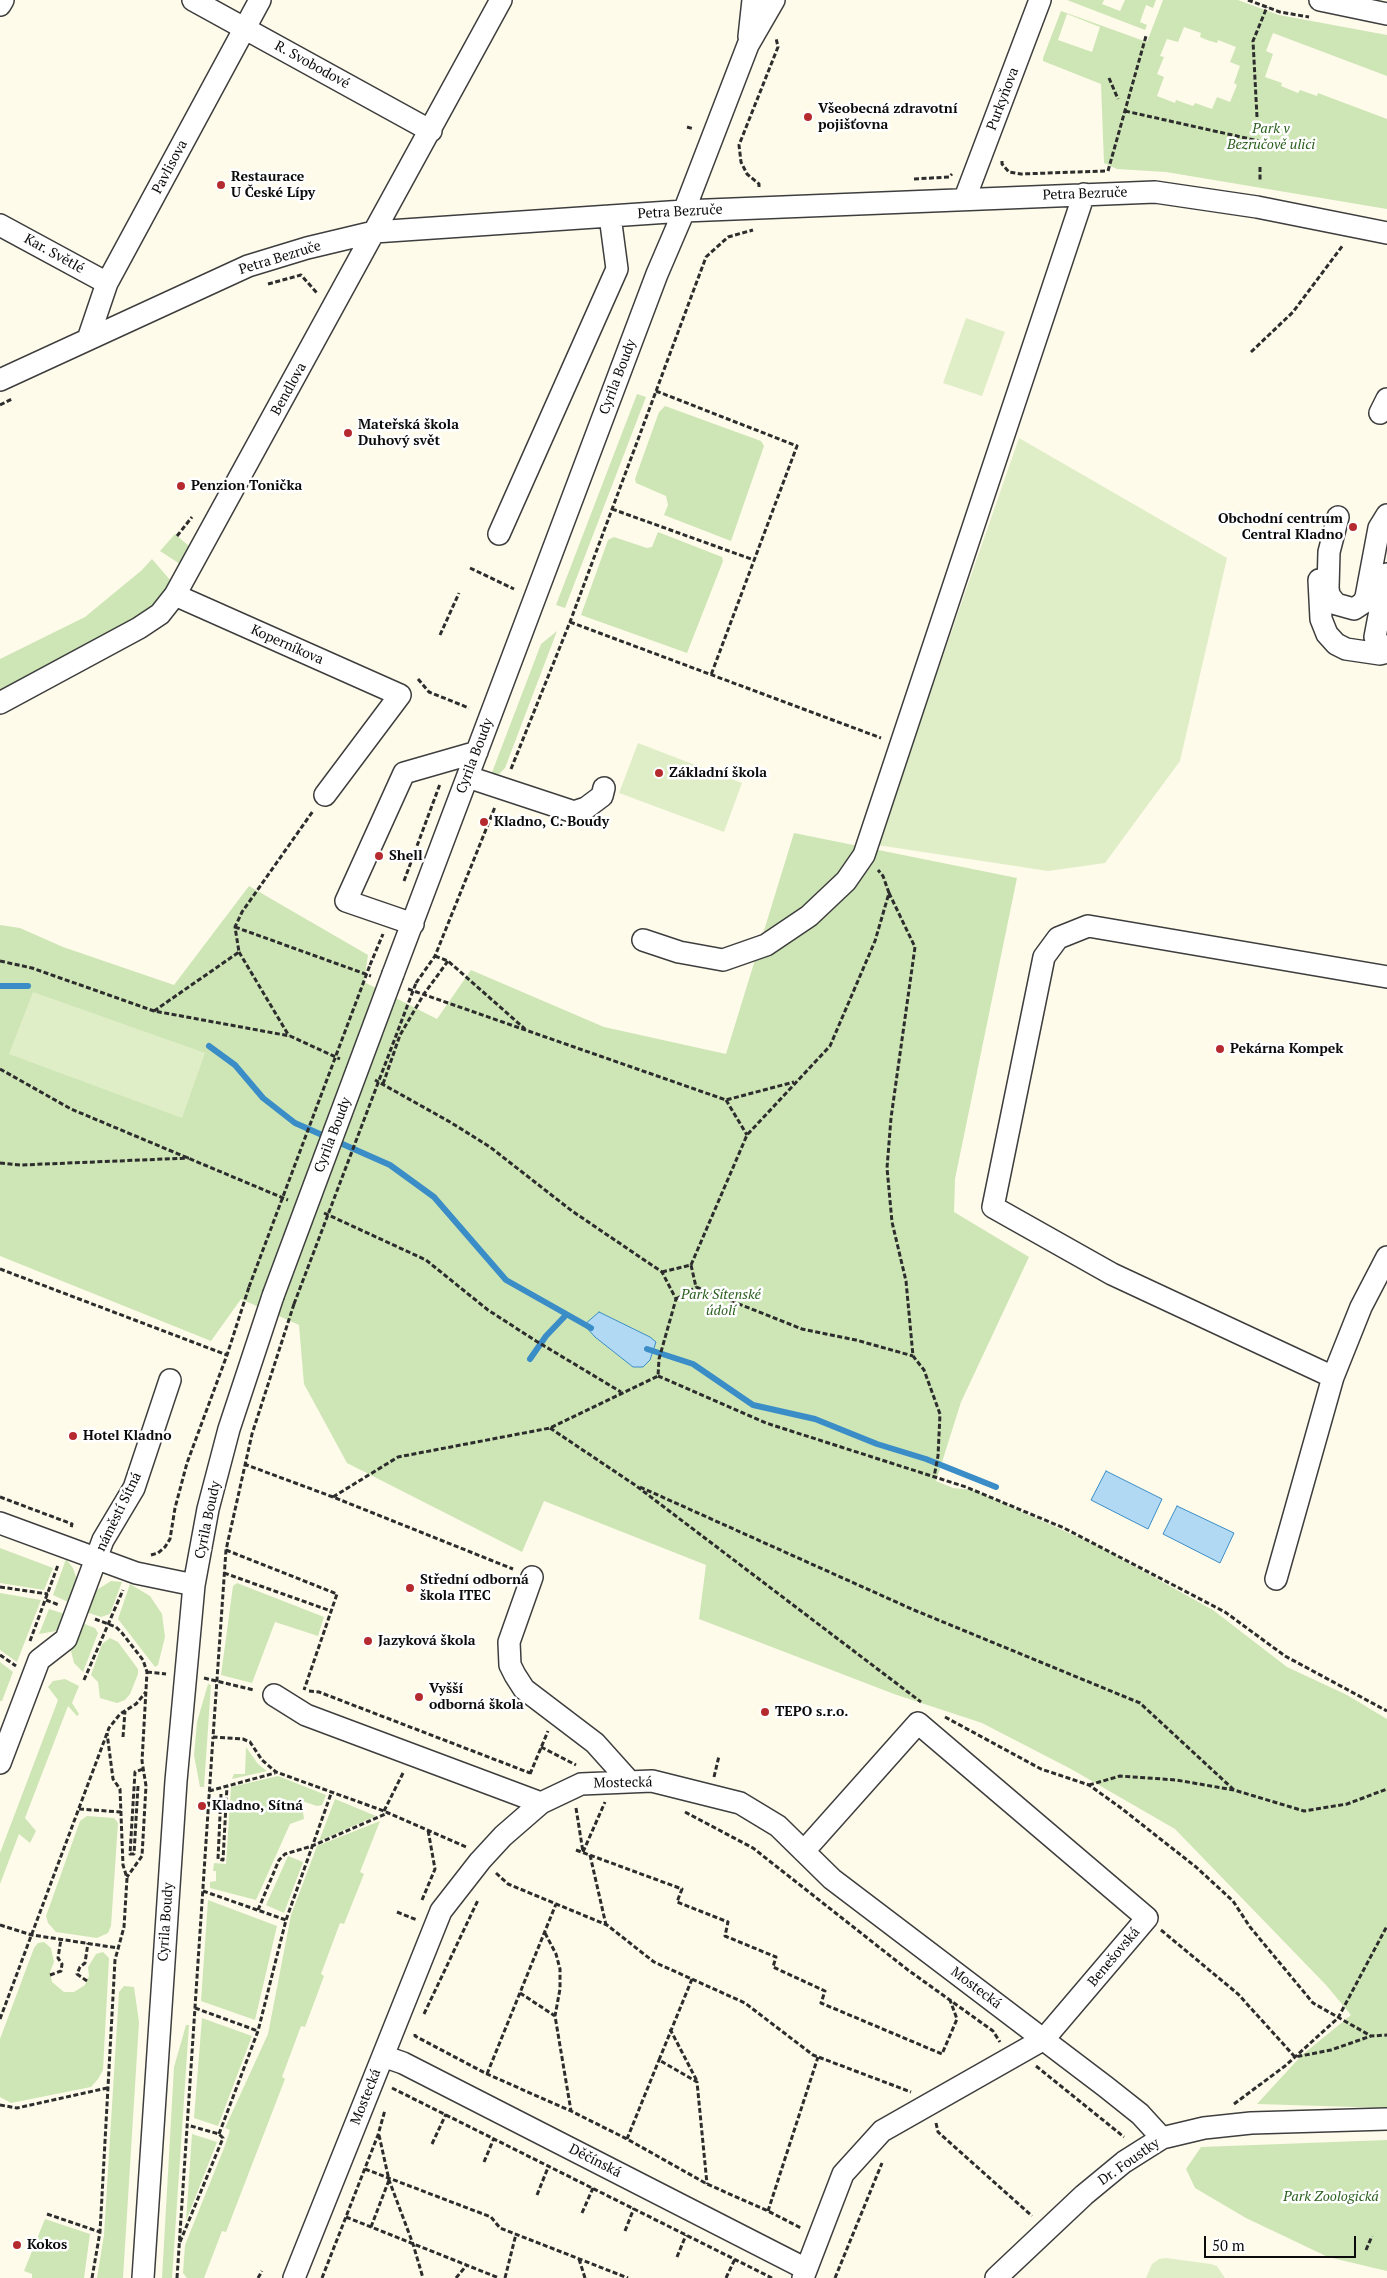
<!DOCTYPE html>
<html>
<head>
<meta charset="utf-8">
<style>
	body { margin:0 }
	#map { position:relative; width:1387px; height:2278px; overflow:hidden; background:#fefbea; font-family:"PT Serif",serif }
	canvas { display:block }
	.scale { position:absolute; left:1204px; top:2236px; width:152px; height:22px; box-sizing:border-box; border:2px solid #0b0b0b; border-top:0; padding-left:6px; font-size:15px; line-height:18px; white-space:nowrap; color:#0b0b0b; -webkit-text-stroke:4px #fff; paint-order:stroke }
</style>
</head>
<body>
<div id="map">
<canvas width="1387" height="2278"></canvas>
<div class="scale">50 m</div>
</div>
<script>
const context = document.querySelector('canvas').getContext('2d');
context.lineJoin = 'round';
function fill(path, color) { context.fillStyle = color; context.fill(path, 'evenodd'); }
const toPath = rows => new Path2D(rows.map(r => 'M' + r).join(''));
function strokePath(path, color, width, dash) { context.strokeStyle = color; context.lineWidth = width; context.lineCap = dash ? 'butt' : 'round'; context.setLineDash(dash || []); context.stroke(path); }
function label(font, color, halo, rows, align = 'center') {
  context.font = font + ' "PT Serif",serif'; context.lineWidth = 5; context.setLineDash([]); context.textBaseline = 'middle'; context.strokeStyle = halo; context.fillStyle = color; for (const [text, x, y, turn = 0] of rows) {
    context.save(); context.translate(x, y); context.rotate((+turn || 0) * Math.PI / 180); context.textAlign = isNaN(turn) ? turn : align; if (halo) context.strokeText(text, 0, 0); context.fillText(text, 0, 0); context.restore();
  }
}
const green = toPath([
	[1067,0,1104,0,1102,4,1120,11,1125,0,1156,0,1153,8,1146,5,1140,22,1147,25,1145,30],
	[1163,0,1238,0,1279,15,1387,35,1387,76,1273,33,1266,51,1273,54,1265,77,1282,83,1281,86,1298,93,1300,90,1317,96,1318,93,1387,119,1387,209,1166,172,1117,169,1104,163,1101,84,1043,61,1043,58,1061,11,1147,42],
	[1067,14,1100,27,1092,52,1058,40],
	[1184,27,1201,33,1200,37,1207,40,1217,43,1218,40,1236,47,1230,62,1240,66,1234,83,1237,85,1230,102,1217,97,1212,109,1195,103,1193,106,1176,100,1175,103,1157,96,1164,77,1157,74,1164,57,1160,56,1167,39,1178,42],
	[637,394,646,397,565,608,556,605],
	[665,406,761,441,764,446,731,541,664,515,668,505,666,496,636,483,635,479,659,412],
	[658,532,722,557,723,561,687,653,581,615,608,540,614,537,647,548,652,547],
	[175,534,190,547,180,564,160,551],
	[152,559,171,581,163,594,148,611,0,695,0,659,85,617,142,570],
	[557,631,505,768,499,774,491,775,541,644],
	[794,833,1017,878,955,1179,954,1212,1029,1257,961,1402,936,1481,953,1488,973,1490,1096,1545,1213,1610,1287,1667,1347,1695,1387,1719,1387,2108,1257,2104,1302,2055,1351,2015,1326,1985,1175,1829,1071,1769,982,1723,894,1694,699,1619,706,1565,544,1501,522,1552,347,1463,304,1384,299,1325,241,1299,211,1341,0,1256,0,925,20,928,63,947,174,985,249,886,368,955,364,982,437,1019,471,970,604,1027,726,1054],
	[0,1548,53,1568,44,1590,0,1583],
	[66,1559,73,1568,76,1577,74,1592,68,1602,53,1595],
	[111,1581,122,1582,110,1614,101,1617,86,1612,95,1591],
	[237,1583,324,1617,318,1636,275,1622,252,1683,221,1675,233,1586],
	[130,1584,150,1596,162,1614,165,1637,158,1665,155,1667,118,1619],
	[0,1593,41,1600,17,1662,0,1650],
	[49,1609,65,1614,60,1628,56,1631,39,1634],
	[82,1623,95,1628,98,1633,83,1672,74,1663,71,1651],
	[110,1638,118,1642,138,1669,138,1674,130,1694,125,1700,117,1703,100,1698,98,1682,91,1675,102,1644],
	[0,1662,13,1672,2,1701,0,1701],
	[65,1679,79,1686,72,1703,79,1714,77,1716,68,1706,25,1818,36,1831,30,1843,19,1834,0,1884,0,1853,58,1700,48,1687,53,1681],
	[208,1684,211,1685,204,1787,200,1787,194,1755,197,1722],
	[246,1747,258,1764,267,1771,232,1779,234,1774,245,1774],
	[278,1776,326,1795,322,1805,317,1806,299,1800,298,1805,303,1812,304,1819,290,1824,256,1900,210,1888,210,1882,216,1881,216,1871,213,1871,214,1863,226,1864,231,1787],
	[335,1799,376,1816,319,1841],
	[87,1816,114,1818,118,1823,111,1926,108,1933,97,1938,56,1932,48,1923,46,1916,80,1821],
	[380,1821,360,1872,364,1874,344,1924,340,1923,321,1974,324,1976,305,2027,301,2026,282,2077,285,2079,226,2232,222,2231,204,2278,187,2278,183,2273,185,2245,224,2148,230,2130,225,2128,268,2034,291,1915,317,1846],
	[288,1856,303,1862,284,1913,266,1905],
	[208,1900,277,1926,255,2020,201,2001],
	[44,1942,51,1948,54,1962,50,1972,52,1982,64,1992,74,1992,85,1985,89,1976,88,1967,96,1954,103,1952,109,1958,103,2070,98,2079,91,2087,11,2103,0,2097,0,2039,34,1948,38,1943],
	[124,1986,134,1987,139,2022,123,2278,97,2278,104,2235,119,1992],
	[202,2018,252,2036,218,2126,194,2118],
	[186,2025,189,2025,172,2278,162,2278,174,2067],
	[192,2134,217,2142,186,2221],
	[1387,2140,1387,2271,1328,2257,1246,2218,1195,2188,1186,2169,1201,2147],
	[45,2219,90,2234,84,2278,32,2278,32,2274,24,2271]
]);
const pitch = toPath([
	[966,318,1005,332,982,396,943,383],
	[1019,438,1227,558,1180,761,1105,863,1048,871,877,845],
	[638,743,742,783,724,832,619,793],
	[33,992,205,1053,182,1118,9,1054],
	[1166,2258,1211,2264,1217,2266,1225,2278,1146,2278,1152,2264,1159,2259]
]);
const water = toPath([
	[599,1312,650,1337,656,1342,650,1360,643,1367,633,1367,595,1337,584,1325,599,1312],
	[1106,1471,1162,1499,1148,1529,1091,1500,1106,1471],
	[1177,1506,1234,1533,1220,1563,1163,1534,1177,1506]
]);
const stream = toPath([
	[0,986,28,986],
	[209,1046,235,1065,263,1098,295,1123,390,1165,434,1197,506,1280,591,1328],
	[647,1349,693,1364,753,1405,815,1419,877,1444,926,1459,996,1487],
	[530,1359,546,1336,566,1315]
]);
const path = toPath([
	[1248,0,1280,12,1309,17],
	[1109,78,1118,99],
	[1125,111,1259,141],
	[1257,117,1253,41,1267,7],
	[687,127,694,129],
	[1002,161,1002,164,1009,172,1021,174,1105,171],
	[1260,167,1260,182],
	[1108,171,1146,36],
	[914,179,949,177,952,174],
	[759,187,759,184,747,174,741,162,739,145,778,47,776,38],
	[268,284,301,275,317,293],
	[1251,352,1293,312,1343,245],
	[656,391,797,446,711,675],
	[0,405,12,399],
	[612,509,754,560],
	[177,536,192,517],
	[470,568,514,589],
	[570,622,881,738],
	[440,635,459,593],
	[418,679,429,692,469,708],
	[511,769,570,622,706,257,728,237,753,230],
	[404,881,440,784],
	[889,893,915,947,891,1118,887,1168,892,1222,906,1281,913,1356,924,1370,940,1414,938,1456,934,1477],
	[235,927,371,976],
	[239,952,289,1036],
	[435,956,448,961,525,1029],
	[0,961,32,968,154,1011,290,1036,340,1059],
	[370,965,383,934],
	[416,983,435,956,495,807],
	[408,989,726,1100,794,1082],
	[154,1011,239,952,235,927,242,912,313,811],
	[0,1069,71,1109,288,1200],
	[383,1084,400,1035,424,994,448,961],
	[726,1100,747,1135],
	[0,1163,21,1165,189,1158],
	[324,1213,426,1260,488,1310,536,1341,621,1392],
	[691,1265,747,1135,830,1046,875,941,889,893,883,876,878,870],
	[0,1269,227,1355],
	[662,1272,691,1265,696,1287],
	[696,1287,802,1329,856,1340,913,1356],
	[676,1299,696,1287],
	[294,1304,252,1434,226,1550,213,1737,243,1739,250,1742,262,1760,276,1772,384,1811,466,1847],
	[658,1376,766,1423,966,1487,1064,1528,1225,1612,1285,1656,1387,1711],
	[550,1428,635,1485,921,1702],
	[244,1464,333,1497,513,1569],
	[640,1487,914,1610,1140,1703,1234,1790],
	[0,1497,72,1524,71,1528],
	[333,1497,398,1457,550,1428,658,1376,659,1359,676,1299,662,1272,572,1211,490,1147,450,1122,375,1080],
	[226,1550,337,1594,304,1690],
	[151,1555,158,1553,165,1547,170,1539,175,1508,187,1463,227,1355,249,1287],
	[224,1573,331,1611],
	[0,1587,48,1594],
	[46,1600,59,1605],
	[95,1619,116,1627,122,1633,143,1660,147,1672,142,1761,146,1786,142,1856,127,1877],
	[30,1641,58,1565],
	[0,1655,16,1666],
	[147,1672,166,1674],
	[204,1678,254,1690],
	[84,1680,123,1590],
	[309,1691,319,1692,530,1773],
	[945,1717,1041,1769,1089,1785,1121,1808,1196,1867,1233,1901,1250,1927,1313,2003,1371,2036],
	[123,1737,125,1711],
	[541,1747,576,1765],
	[530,1774,548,1731],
	[714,1777,719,1756],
	[1089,1785,1120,1776,1176,1780,1234,1790,1304,1811,1347,1804,1387,1789],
	[138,1786,134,1854,130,1854,135,1772,143,1769],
	[209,1791,275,1773],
	[221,1794,218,1859,223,1860,227,1786],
	[576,1808,583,1852],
	[79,1809,121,1812],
	[384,1811,403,1773],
	[685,1812,753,1848,908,1970,993,2031,1000,2042],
	[576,1850,682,1889,677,1902,728,1922,725,1936,776,1957,773,1967,825,1991,821,2003,942,2054,957,2019,950,2000],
	[583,1852,605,1802],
	[590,1855,606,1925],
	[496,1873,508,1884,607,1925,654,1962,745,2003,813,2055,911,2092],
	[203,1891,286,1920],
	[422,1900,435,1869,428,1830],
	[258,1910,279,1860,285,1854,312,1846,388,1813],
	[397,1912,417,1920],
	[0,1925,32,1935,118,1948],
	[1161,1930,1238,1994,1295,2057,1331,2050,1371,2036,1387,2035],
	[545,1933,556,1954,560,1969,560,1989,555,2016],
	[50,1975,61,1971,62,1964,58,1958,61,1939],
	[692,1979,659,2060,697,2082,707,2184],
	[87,1981,77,1974,80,1967,85,1963,88,1943],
	[520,1993,555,2016,571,2111],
	[195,2008,258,2031],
	[424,2014,478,1900],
	[0,2019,109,1728,120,1714,136,1704,146,1692],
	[670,2029,697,2081],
	[415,2034,415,2036,487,2074,571,2111,627,2139,707,2184,768,2211,801,2228],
	[1036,2066,1124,2137],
	[487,2074,556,1904],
	[392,2088,772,2278],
	[1234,2104,1285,2066,1338,2018,1387,1926],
	[0,2105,17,2108,107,2088],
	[936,2123,938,2132,1032,2216],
	[219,2134,258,2031,286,1920,332,1791],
	[379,2135,389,2180,413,2244,423,2278],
	[627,2139,659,2060],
	[432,2144,446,2114],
	[484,2162,494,2138],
	[365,2169,491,2217,500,2228,628,2278],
	[537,2195,549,2165],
	[768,2211,818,2057],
	[582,2213,593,2188],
	[47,2214,100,2232],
	[346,2217,499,2278],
	[371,2227,389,2180],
	[625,2231,634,2208],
	[180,2242,223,2138,219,2134,187,2125],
	[1366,2250,1372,2236],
	[677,2257,686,2235],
	[579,2259,585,2278],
	[92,2278,100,2232,115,1960,124,1927,127,1878,123,1865,120,1789,113,1779,107,1733],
	[177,2278,213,1737],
	[258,2278,262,2271],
	[322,2278,378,2135,385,2110],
	[456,2278,466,2266],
	[505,2278,516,2234],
	[726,2278,735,2259],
	[835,2278,882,2163]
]);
const minor = toPath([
	[193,0,431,131],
	[1320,0,1387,14],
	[0,5,3,0],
	[749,37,753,0],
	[965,198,1040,0],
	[0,225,107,283],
	[88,339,107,283,260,0],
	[0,380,248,266,307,248,374,232,684,211,1155,192,1257,207,1387,233],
	[1380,413,1387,399],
	[1338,517,1329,552,1328,588,1329,595,1336,604,1354,609,1363,603,1366,597,1379,528,1387,515],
	[499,534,617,269,610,216],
	[1387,574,1375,637,1379,643,1387,649],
	[1319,580,1321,619,1327,634,1336,644,1346,649,1380,654,1387,652],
	[175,595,400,695,325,795],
	[0,703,139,628,160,614,175,595,501,0],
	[468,777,574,812,586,808,602,796,604,788],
	[413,924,346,901,404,773,477,752],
	[643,940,679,952,723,960,766,945,809,916,846,881,864,855,1084,194],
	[393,974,657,274,684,211,748,45,774,0],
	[1333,1377,1112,1274,993,1207,1044,957,1058,938,1088,926,1387,977],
	[0,1523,136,1573,194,1585],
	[532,1577,509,1642,510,1665,515,1675,524,1689,595,1743,630,1782],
	[1276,1579,1333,1377,1361,1307,1387,1257],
	[274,1695,306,1715,541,1803],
	[0,1763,39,1660,66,1639,103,1540,134,1488,170,1380],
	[383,2056,403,2063,806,2269],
	[143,2278,176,1781,194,1585,208,1509,229,1429,273,1296],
	[294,2278,441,1911,480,1861,503,1836,541,1803,581,1784,652,1781,740,1803,778,1826,832,1879,1106,2087,1140,2114,1162,2138],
	[803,2278,843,2174,882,2131,1044,2039,1147,1918,918,1723,804,1851],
	[996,2278,1084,2195,1124,2162,1162,2138,1204,2128,1251,2123,1387,2119]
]);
const pathBridge = toPath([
	[249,1287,370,965],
	[294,1304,416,983]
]);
const minorBridge = toPath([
	[273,1296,393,974]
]);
const markers = [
	[808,117,5,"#b52a2e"],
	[221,185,5,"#b52a2e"],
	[348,433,5,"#b52a2e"],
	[181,486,5,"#b52a2e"],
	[1353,527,5,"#b52a2e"],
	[659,773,5,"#b52a2e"],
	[484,822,5,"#b52a2e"],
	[379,856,5,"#b52a2e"],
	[1220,1049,5,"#b52a2e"],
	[73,1436,5,"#b52a2e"],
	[410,1588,5,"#b52a2e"],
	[368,1641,5,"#b52a2e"],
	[419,1697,5,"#b52a2e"],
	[765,1712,5,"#b52a2e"],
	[202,1806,5,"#b52a2e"],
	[17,2245,5,"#b52a2e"]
];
const streetNames = [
	["R. Svobodové",312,65,29],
	["Purkyňova",1003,99,-69],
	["Pavlisova",170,167,-62],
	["Petra Bezruče",1085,194,-2],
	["Petra Bezruče",680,212,-3],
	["Kar. Světlé",54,254,29],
	["Petra Bezruče",280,258,-17],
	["Cyrila Boudy",618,377,-69],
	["Bendlova",289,389,-61],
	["Koperníkova",287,645,24],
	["Cyrila Boudy",475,756,-69],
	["Cyrila Boudy",333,1135,-69],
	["náměstí Sítná",119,1512,-64],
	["Cyrila Boudy",208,1520,-78],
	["Mostecká",623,1783,-1],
	["Cyrila Boudy",166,1922,-86],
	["Benešovská",1114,1957,-50],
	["Mostecká",976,1988,37],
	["Mostecká",366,2097,-68],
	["Děčínská",595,2161,27],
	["Dr. Foustky",1129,2162,-35]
];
const poiNames = [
	["Všeobecná zdravotní",818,109],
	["pojišťovna",818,125],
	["Restaurace",231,177],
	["U České Lípy",231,193],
	["Mateřská škola",358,425],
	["Duhový svět",358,441],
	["Penzion Tonička",191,486],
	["Obchodní centrum",1343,519,"right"],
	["Central Kladno",1343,535,"right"],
	["Základní škola",669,773],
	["Kladno, C. Boudy",494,822],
	["Shell",389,856],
	["Pekárna Kompek",1230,1049],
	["Hotel Kladno",83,1436],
	["Střední odborná",420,1580],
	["škola ITEC",420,1596],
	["Jazyková škola",378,1641],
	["Vyšší",429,1689],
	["odborná škola",429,1705],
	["TEPO s.r.o.",775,1712],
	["Kladno, Sítná",212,1806],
	["Kokos",27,2245]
];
const parkNames = [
	["Park v",1271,129],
	["Bezručově ulici",1271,145],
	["Park Sítenské",721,1295],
	["údolí",721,1311],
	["Park Zoologická",1331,2197]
];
fill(green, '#cee6b6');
fill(pitch, '#e0eec8');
fill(water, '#b1d9f3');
strokePath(water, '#3b8dc7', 1);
strokePath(stream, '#3b8dc7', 6);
strokePath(minor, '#3e3e3e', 24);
strokePath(path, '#2d2d2d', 3, [5, 2.5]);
strokePath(minor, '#fff', 21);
strokePath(minorBridge, '#3e3e3e', 24, []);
strokePath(pathBridge, '#2d2d2d', 3, [5, 2.5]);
strokePath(minorBridge, '#fff', 21);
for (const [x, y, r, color] of markers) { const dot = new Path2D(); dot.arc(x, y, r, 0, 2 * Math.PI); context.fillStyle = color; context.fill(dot); strokePath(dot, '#fff', 2); }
label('14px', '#0b0b0b', '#fff', streetNames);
label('bold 14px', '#0b0b0b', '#fff', poiNames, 'left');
label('italic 14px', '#2b601f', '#fff', parkNames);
</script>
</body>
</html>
